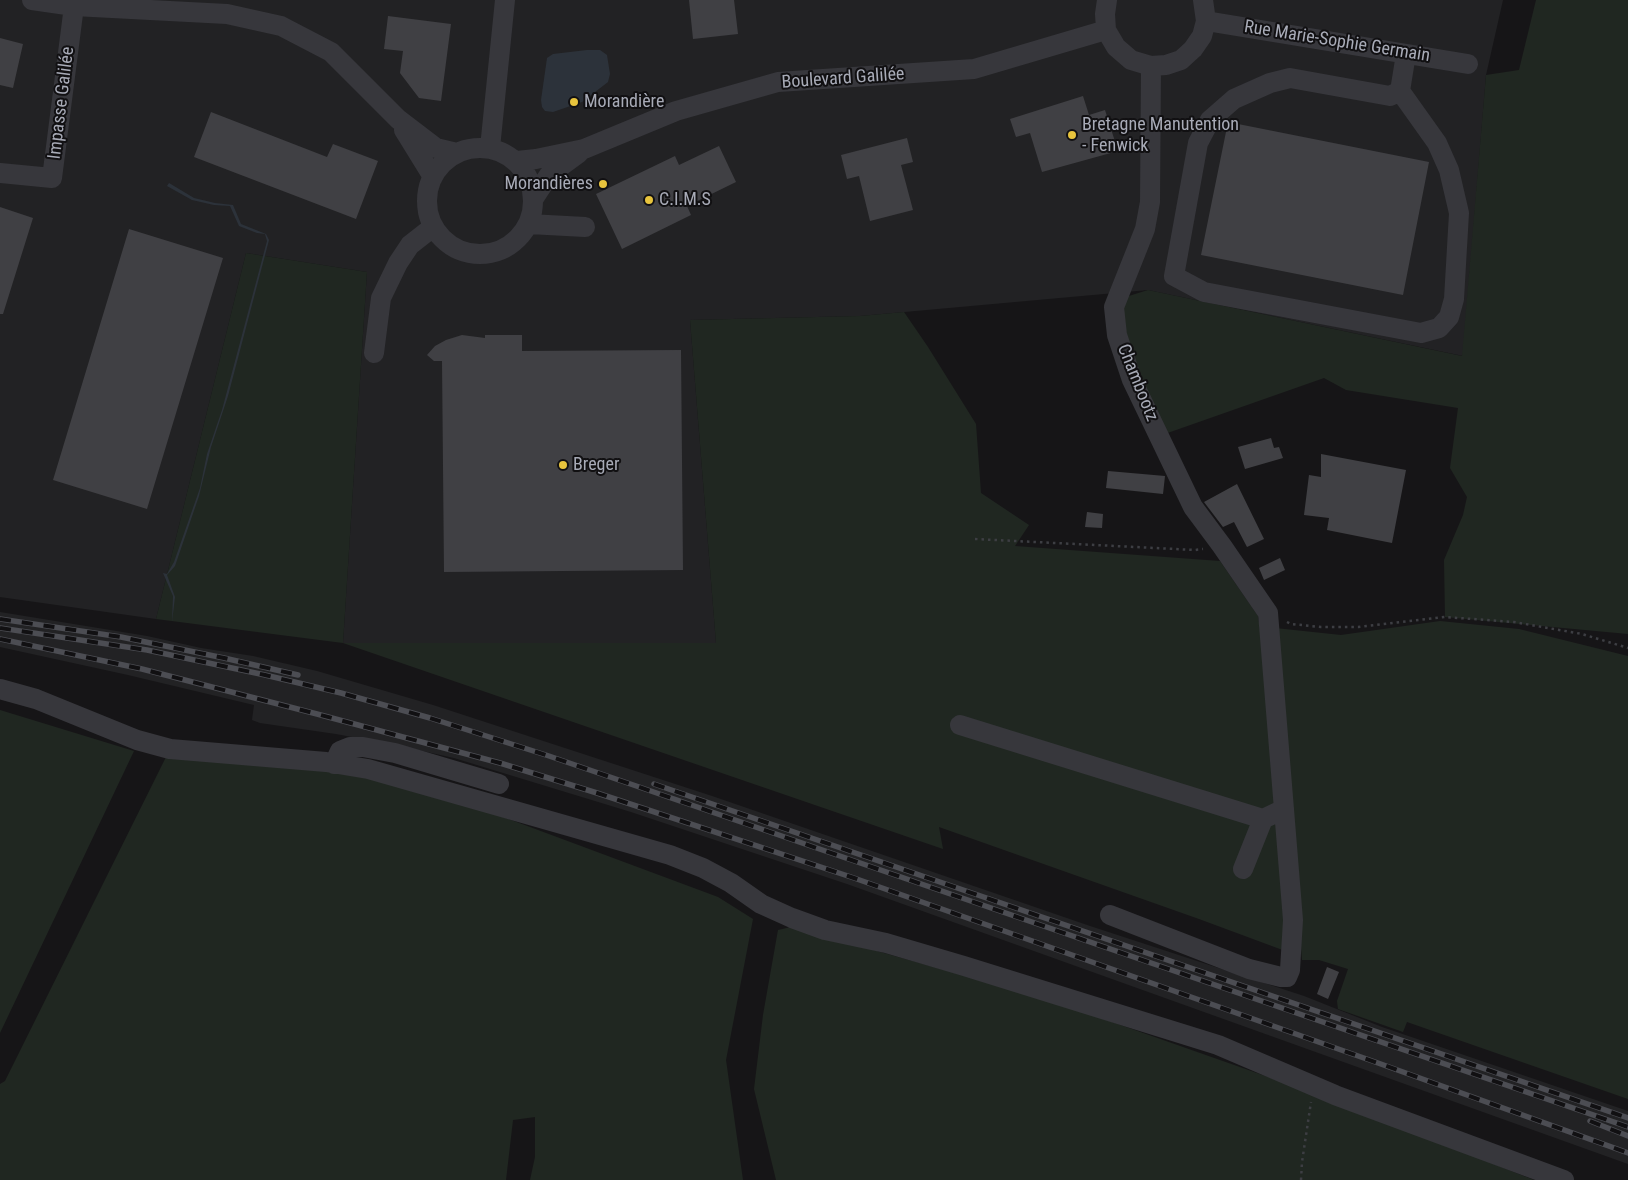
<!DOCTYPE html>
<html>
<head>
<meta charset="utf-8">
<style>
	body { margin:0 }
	canvas { display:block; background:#161517 }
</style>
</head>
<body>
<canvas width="1628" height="1180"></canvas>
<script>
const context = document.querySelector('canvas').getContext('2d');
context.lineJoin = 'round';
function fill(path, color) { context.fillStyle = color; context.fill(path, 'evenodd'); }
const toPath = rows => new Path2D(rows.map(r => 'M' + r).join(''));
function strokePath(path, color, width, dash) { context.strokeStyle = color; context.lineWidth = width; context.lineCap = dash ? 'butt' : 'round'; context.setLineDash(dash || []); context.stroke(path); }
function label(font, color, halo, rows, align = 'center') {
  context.font = font + ' "Roboto Condensed",sans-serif'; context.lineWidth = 4; context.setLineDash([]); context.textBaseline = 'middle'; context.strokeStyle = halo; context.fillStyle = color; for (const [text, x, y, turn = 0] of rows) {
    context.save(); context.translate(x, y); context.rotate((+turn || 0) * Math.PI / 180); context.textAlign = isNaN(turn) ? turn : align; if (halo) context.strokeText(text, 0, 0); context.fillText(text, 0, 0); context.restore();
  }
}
const built = toPath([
	[0,0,1503,0,1486,75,1463,356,1148,290,860,316,690,320,716,643,343,643,367,272,246,253,156,619,0,597],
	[0,612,147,636,201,648,253,656,317,671,433,705,712,796,1090,926,1304,996,1382,1027,1628,1111,1628,1164,847,884,631,812,454,758,400,746,336,734,260,723,252,720,254,705,128,675,0,647]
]);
const green = toPath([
	[1536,0,1628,0,1628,634,1445,617,1444,560,1463,515,1467,497,1450,468,1458,408,1346,390,1324,378,1159,436,1116,300,1148,290,1462,356,1486,75,1519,70],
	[246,253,367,272,343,643,716,643,690,320,860,316,904,312,928,347,976,424,981,493,1029,525,1015,546,1220,561,1258,616,1267,681,1288,952,1199,919,939,827,943,849,343,643,156,619],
	[1440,621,1519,629,1628,656,1628,1099,1407,1022,1403,1032,1338,1009,1337,1001,1348,969,1319,960,1302,960,1275,628,1341,635],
	[0,710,134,751,0,1033],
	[170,749,393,776,718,897,753,919,726,1060,743,1180,530,1180,535,1157,535,1117,513,1120,506,1180,0,1180,0,1084,5,1081],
	[791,927,1041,997,1308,1091,1534,1180,776,1180,754,1089,763,1015,778,930]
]);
const water = toPath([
	[587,50,600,50,607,55,610,74,608,82,582,102,553,112,545,111,542,107,541,100,547,58,553,54],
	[169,183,194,198,215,203,233,205,241,224,266,234,269,240,228,396,211,447,199,496,175,566,167,575,175,597,172,622,173,596,163,573,167,574,174,562,200,488,207,454,222,410,267,241,265,234,257,233,239,226,230,206,214,205,192,200,167,186]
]);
const building = toPath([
	[689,0,734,0,738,34,693,39],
	[388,16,451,24,441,101,419,98,400,73,403,51,384,49],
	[0,38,23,44,13,88,0,85],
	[1083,96,1089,115,1105,110,1118,151,1042,172,1030,133,1016,137,1010,119],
	[211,112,327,157,333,144,378,161,356,219,194,157],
	[1228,122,1429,162,1403,295,1201,255],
	[907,138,913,162,901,165,913,210,870,221,859,176,847,179,841,155],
	[719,146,736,182,687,206,691,215,622,249,596,194,675,156,679,165],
	[0,207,33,218,3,314,0,314],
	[129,229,223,258,147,509,53,480],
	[462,335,485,338,485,335,522,335,522,351,681,350,683,570,444,572,442,361,434,361,427,355,435,346,446,340],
	[1271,438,1274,448,1279,447,1283,458,1245,469,1238,447],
	[1321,454,1406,470,1392,543,1327,530,1329,518,1304,515,1309,475,1321,477],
	[1108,471,1165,476,1163,494,1106,488],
	[1237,484,1264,539,1247,547,1234,522,1223,527,1204,502],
	[1087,512,1103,514,1102,528,1085,527],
	[1280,558,1285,570,1264,580,1259,568],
	[1327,967,1339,972,1328,999,1317,994]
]);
const path = toPath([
	[975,539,1195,550,1203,549],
	[1287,622,1291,624,1321,627,1358,627,1445,617,1514,622,1582,634,1628,648],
	[1301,1180,1302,1162,1311,1102]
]);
const minor = toPath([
	[32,0,74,6,227,14,281,26,331,52,398,119,436,148,457,153],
	[1107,0,1105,14,1106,30,1116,47,1131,60,1151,66,1166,65,1181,60,1193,49,1202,36,1206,21,1203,0],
	[1206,21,1468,64],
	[1400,91,1390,96,1290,78,1270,83,1234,99,1210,120,1198,143,1174,276,1204,292,1421,333,1439,328,1449,317,1454,299,1459,213,1449,170,1437,143,1400,91,1406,54],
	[404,130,433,177],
	'427 201a53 53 0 1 1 106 0a53 53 0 1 1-106 0Z',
	[490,148,505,0],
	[517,161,536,159,584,149,676,111,778,82,974,69,1106,30],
	[0,173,52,178,74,6],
	[534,198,549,175,579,153],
	[529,224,585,227],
	[374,353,381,298,398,263,410,245,433,227],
	[0,689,36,699,137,740,170,749,326,762,368,769,670,855,703,868,731,883,761,904,792,918,825,930,886,943,964,966,1218,1045,1335,1095,1564,1180],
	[960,725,1263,819,1284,809],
	[334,764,340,751,350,747,363,747,395,753,499,784],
	[1243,869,1263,819],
	[1110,915,1249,969,1281,977,1287,977,1290,970,1293,920,1268,613,1222,546,1193,507,1132,380,1117,335,1114,307,1145,229,1150,202,1151,66]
]);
const rail = toPath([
	[0,619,121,637,224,658,298,675],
	[0,628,147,650,265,675,341,693,430,718,549,756,1628,1127],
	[0,639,142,669,317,714,500,763,597,793,854,878,1378,1063,1628,1153],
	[654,784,1628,1118],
	[1590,1121,1628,1136]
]);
const markers = [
	[574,102,5,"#e8c43d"],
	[1072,135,5,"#e8c43d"],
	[603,184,5,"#e8c43d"],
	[649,200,5,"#e8c43d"],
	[563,465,5,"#e8c43d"]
];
const streetNames = [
	["Rue Marie-Sophie Germain",1337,42,9],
	["Boulevard Galilée",843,79,-4],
	["Impasse Galilée",62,103,-83],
	["Chambootz",1137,383,68]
];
const poiNames = [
	["Morandière",584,102],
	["Bretagne Manutention",1082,125],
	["- Fenwick",1082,146],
	["Morandières",593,184,"right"],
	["C.I.M.S",659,200],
	["Breger",573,465]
];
fill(built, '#222224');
fill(green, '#202721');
fill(water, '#2c323a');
fill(building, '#404044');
strokePath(path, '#3d3e43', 2.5, [2.5, 4]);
strokePath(minor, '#37373c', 20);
strokePath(rail, '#4c4d53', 5.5);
strokePath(rail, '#111012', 4, [11]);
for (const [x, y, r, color] of markers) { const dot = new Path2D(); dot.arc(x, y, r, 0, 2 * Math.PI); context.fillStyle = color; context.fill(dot); strokePath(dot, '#111012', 2); }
label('18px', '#a8abb7', '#111012', streetNames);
label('18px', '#a8abb7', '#111012', poiNames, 'left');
</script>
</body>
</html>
